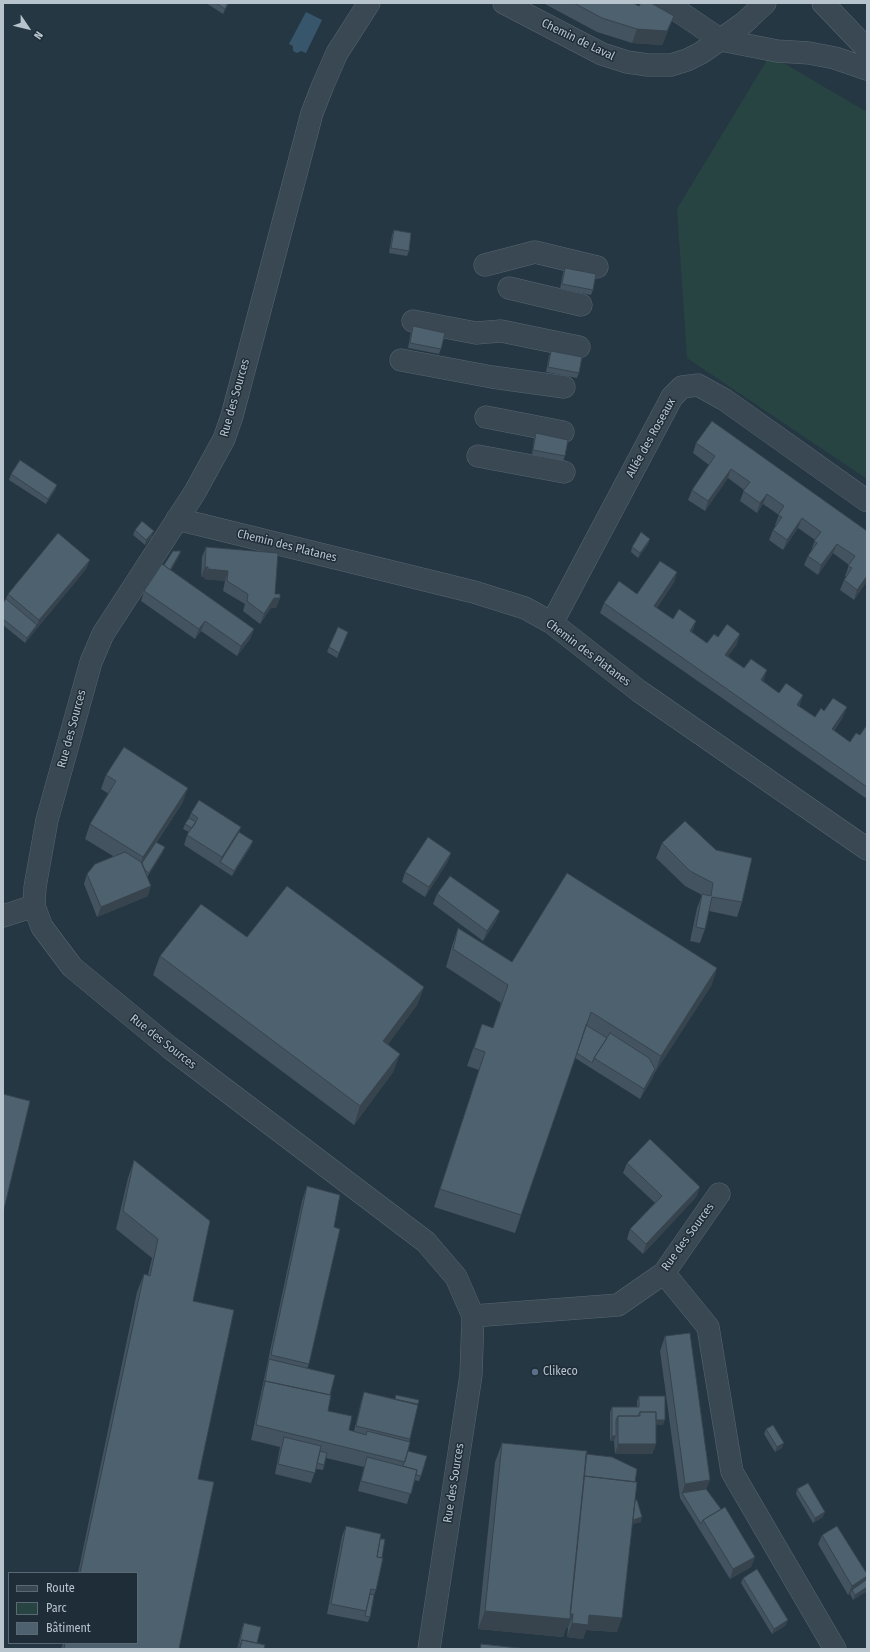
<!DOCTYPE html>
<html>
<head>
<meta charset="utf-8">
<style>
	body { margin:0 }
	#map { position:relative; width:870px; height:1652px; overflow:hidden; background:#253743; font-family:"Fira Sans Condensed",sans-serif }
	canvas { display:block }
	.frame { position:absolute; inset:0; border:4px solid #b7c3cd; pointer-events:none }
	.legend { position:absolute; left:8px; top:1572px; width:130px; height:72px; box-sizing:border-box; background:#1e2d38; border:1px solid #5b6974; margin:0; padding:5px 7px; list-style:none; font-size:12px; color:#b7c3cd }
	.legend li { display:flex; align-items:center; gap:8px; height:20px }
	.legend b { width:20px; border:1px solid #5b6974 }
	.north { position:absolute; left:8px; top:8px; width:40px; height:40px; -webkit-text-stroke:3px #1e2d38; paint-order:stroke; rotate:125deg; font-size:11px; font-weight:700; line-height:16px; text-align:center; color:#b7c3cd }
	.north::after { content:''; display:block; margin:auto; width:14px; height:18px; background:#b7c3cd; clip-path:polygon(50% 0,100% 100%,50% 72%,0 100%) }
</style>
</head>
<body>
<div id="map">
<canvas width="870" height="1652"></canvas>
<div class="frame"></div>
<ul class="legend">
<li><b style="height:5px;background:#3a4853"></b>Route</li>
<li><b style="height:11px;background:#274443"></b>Parc</li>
<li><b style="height:11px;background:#4e616f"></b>Bâtiment</li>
</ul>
<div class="north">N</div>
</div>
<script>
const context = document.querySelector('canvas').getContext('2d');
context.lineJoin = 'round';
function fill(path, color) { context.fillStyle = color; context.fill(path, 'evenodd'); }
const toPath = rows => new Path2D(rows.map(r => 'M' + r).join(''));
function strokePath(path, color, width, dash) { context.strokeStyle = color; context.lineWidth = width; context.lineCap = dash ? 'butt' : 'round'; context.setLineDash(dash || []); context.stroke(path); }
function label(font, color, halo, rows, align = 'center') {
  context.font = font + ' "Fira Sans Condensed",sans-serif'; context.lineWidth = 3; context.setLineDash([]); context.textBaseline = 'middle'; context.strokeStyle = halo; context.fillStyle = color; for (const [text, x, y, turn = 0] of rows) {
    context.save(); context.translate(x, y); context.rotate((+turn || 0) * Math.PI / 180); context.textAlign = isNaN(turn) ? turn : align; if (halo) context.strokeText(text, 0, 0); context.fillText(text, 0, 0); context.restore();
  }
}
const green = toPath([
	[770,55,867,112,867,479,687,358,677,209]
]);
const water = toPath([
	[306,12,322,20,306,53,301,51,297,53,293,51,293,46,289,44]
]);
const minor = toPath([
	[369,3,337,53,323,85,312,113,232,416,224,439,195,492,103,634,91,662,47,820,35,887,34,906,42,927,72,967,169,1047,426,1242,456,1277,473,1316,471,1375,429,1649],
	[504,3,602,54,627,62,648,65,671,65,687,60,701,53,744,23,765,3],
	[666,3,721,40,777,51,809,53,835,58,867,69],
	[823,3,867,49],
	[485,265,535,252,597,267],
	[509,288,581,305],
	[413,321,476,333,501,331,579,347],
	[401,360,492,377,564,387],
	[486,417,563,432],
	[478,456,564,472],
	[177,519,474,592,525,608,552,623,639,691,867,849],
	[552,623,672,397,682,387,698,385,725,400,867,501],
	[3,916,34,906],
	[664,1273,708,1327,732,1472,835,1649],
	[473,1316,618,1305,664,1273,719,1194]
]);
const wall = toPath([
	[206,3,229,3,223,14],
	[543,3,633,3,639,6,674,16,662,45,632,43,597,32],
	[394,230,409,251,407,256,389,253,392,235],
	[565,268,593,290,591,295,560,289,563,273],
	[413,326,441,349,439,354,408,348,411,332],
	[551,351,579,373,577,378,546,372,549,356],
	[536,433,565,456,563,461,532,455,534,438],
	[696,443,867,531,867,581,854,600,840,590,844,580,846,577,845,576,849,565,833,553,818,575,804,565,808,556,811,551,815,540,798,528,783,550,769,540,773,530,776,526,775,525,779,515,763,504,757,513,740,501,744,490,728,478,705,511,688,500,692,490,709,465,693,453],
	[11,474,57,485,55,490,46,504,9,480],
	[135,530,152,536,145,545,133,535],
	[650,539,648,544,638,558,631,552,632,547],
	[206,547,275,594,280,598,276,608,271,608,260,624,243,611,245,604,223,591,225,581,204,579,205,577,201,577,202,557],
	[181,551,179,556,171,570,254,629,250,639,237,656,201,631,195,639,141,601,144,591],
	[90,560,86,569,25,643,3,625,3,603,6,599,8,594],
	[677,572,674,582,657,608,673,619,696,621,692,632,707,643,718,637,737,644,728,656,744,668,764,680,763,681,779,693,800,705,799,706,815,717,824,711,843,717,834,731,850,742,860,735,867,725,867,799,600,613,604,603,637,594],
	[348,632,337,658,327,652,329,647],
	[106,775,183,802,157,842,163,852,147,877,148,896,97,917,84,884,87,874,113,856,85,839,90,824,109,794,101,789],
	[191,813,241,827,239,832,251,846,232,876,184,845,187,835,189,832,183,829,185,824,189,818],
	[662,843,716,850,742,902,737,917,709,911,705,929,700,943,690,941,697,908,702,895,685,886,656,858],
	[451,853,447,863,425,897,402,882,405,872],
	[437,894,496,921,483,941,433,904],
	[458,928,512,962,717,968,711,986,654,1074,652,1079,640,1099,575,1058,515,1233,434,1207,479,1070,467,1066,482,1024,493,1028,501,1003,446,967,452,946],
	[247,937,424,987,417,1005,388,1044,400,1054,393,1072,354,1125,153,975,160,956],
	[134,1160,193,1301,198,1479,179,1649,61,1649,63,1643,137,1643,137,1573,78,1573,137,1292,144,1274,148,1275,152,1258,116,1229,128,1178],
	[627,1163,700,1187,696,1197,643,1254,627,1239,630,1229,655,1203,623,1173],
	[307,1186,309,1364,307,1369,330,1395,328,1411,349,1430,354,1431,361,1402,364,1392,395,1399,396,1395,410,1439,408,1451,421,1476,419,1481,414,1480,407,1504,358,1491,364,1467,326,1458,323,1470,316,1469,311,1483,275,1474,280,1447,251,1440,302,1201],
	[665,1336,710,1480,706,1489,755,1557,751,1567,730,1579,680,1498,660,1351],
	[639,1396,663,1425,656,1425,656,1444,652,1454,615,1454,614,1441,610,1441,610,1412,612,1407,637,1407,637,1401],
	[766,1429,782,1448,775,1452,764,1434],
	[502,1443,586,1454,635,1482,635,1501,641,1522,632,1524,617,1632,586,1630,583,1639,567,1637,568,1628,566,1628,563,1637,478,1629,495,1462],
	[797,1489,823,1517,813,1523,796,1494],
	[346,1526,380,1539,376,1590,374,1595,370,1617,368,1622,327,1614,342,1536],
	[822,1535,867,1574,867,1578,866,1580,867,1582,867,1591,853,1600,850,1594,848,1595,818,1544],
	[743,1578,786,1625,772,1634,741,1583],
	[244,1623,257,1643,264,1649,237,1649,242,1628]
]);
const shadedWall = toPath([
	[228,3,229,3,228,5,223,14,225,9],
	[674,16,662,45,632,43,637,29],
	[731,469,728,478,705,511,708,501],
	[57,485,55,490,46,504,48,499],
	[767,494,763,504,757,513,760,503],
	[802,518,798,528,783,550,787,540],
	[154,531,152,536,145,545,146,540],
	[650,539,648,544,638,558,640,553],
	[837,544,833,553,818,575,821,565],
	[181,551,179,556,166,579,168,574],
	[90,560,86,569,25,643,27,638,37,625,39,620],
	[205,567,208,567,205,577,201,577],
	[208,569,228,571,225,581,204,579],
	[677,572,674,582,651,616,654,606],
	[867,576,867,581,854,600,857,590],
	[274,598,280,598,276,608,271,608,260,624,264,614],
	[205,621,201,631,195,639,199,629],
	[696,621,692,631,686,640,690,631],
	[254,629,250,639,237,656,241,646],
	[740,634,737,644,722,665,725,655],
	[767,670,764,680,757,690,761,680],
	[803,695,800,705,793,715,797,705],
	[847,707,843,717,828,739,832,729],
	[188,788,183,802,140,867,139,867,143,857],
	[241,827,237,837,220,862,222,857],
	[253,841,251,846,232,876,234,871],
	[165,847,163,852,147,878,149,873],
	[451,853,447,863,425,897,429,887],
	[151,886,148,896,97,917,101,907],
	[500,911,496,921,483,941,487,931],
	[717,968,711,986,654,1074,661,1056],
	[424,987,417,1005,377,1059,383,1041],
	[400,1054,393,1072,354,1125,360,1106],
	[655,1069,652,1079,640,1099,644,1089],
	[700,1187,696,1197,643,1254,646,1244],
	[654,1420,665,1420,663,1425,652,1425],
	[612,1436,616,1436,614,1441,610,1441],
	[784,1443,782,1448,775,1452,777,1447],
	[618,1444,656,1444,652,1454,615,1454],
	[710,1480,704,1494,682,1493,685,1484],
	[825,1512,823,1517,813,1523,815,1518],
	[642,1517,641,1522,628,1525,630,1520],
	[755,1557,751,1567,730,1579,733,1569],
	[867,1576,867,1578,864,1585,852,1590,850,1594,848,1595,852,1586],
	[867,1587,867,1591,853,1600,855,1595],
	[485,1611,569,1614,573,1614,568,1628,566,1628,563,1637,478,1629],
	[589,1615,622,1618,617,1632,586,1630,583,1639,567,1637,572,1623],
	[788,1620,786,1625,772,1634,774,1629]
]);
const building = toPath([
	[216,3,228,3,225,9,216,3],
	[574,3,633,3,639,6,641,3,651,3,674,16,667,31,637,29,602,18,574,3],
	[394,230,411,233,409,251,391,248,394,230],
	[565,268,596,274,593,290,562,284,565,268],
	[413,326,445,333,441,349,410,343,413,326],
	[551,351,582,357,579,373,548,367,551,351],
	[712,421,867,531,867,576,857,590,844,580,852,568,848,566,855,556,837,544,821,565,808,556,817,543,814,541,821,532,802,518,787,540,773,530,782,517,778,515,784,506,767,494,760,503,743,491,750,482,731,469,708,501,692,490,715,456,696,443,712,421],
	[536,433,568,440,565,456,533,450,536,433],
	[20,460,57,485,48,499,11,474,20,460],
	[142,521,154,531,146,540,135,530,142,521],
	[641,532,650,539,640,553,632,547,641,532],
	[58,533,90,560,39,620,8,594,58,533],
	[206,547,278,553,275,594,280,594,280,598,274,598,264,614,247,601,248,594,227,581,228,571,208,569,208,567,205,567,206,547],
	[173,551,181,551,170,570,164,565,173,551],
	[660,561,677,572,654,606,673,619,679,609,696,621,690,631,707,643,714,634,718,637,727,624,740,634,725,655,744,668,751,659,767,670,761,680,779,693,786,683,803,695,797,705,815,717,821,708,824,711,833,698,847,707,832,729,850,742,856,733,860,735,867,725,867,787,604,603,619,581,637,594,660,561],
	[162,564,254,629,241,646,205,621,199,629,144,591,162,564],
	[6,599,37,625,27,638,3,619,3,603,6,599],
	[338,627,348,632,339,653,329,647,338,627],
	[124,747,188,788,143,857,90,824,116,781,106,775,124,747],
	[199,800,241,827,222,857,187,835,198,818,191,813,199,800],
	[189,818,196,822,192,828,185,824,189,818],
	[685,821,716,850,752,858,742,902,712,897,705,929,696,927,702,894,711,896,713,883,690,871,662,843,685,821],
	[239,832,253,841,234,871,220,862,239,832],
	[428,837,451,853,429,887,405,872,428,837],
	[156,842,165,847,149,873,145,870,142,863,156,842],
	[125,852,141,862,151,886,101,907,87,874,95,864,125,852],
	[567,873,717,968,661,1056,591,1012,521,1215,440,1189,485,1052,474,1048,482,1024,493,1028,508,985,453,949,458,928,512,962,567,873],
	[450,876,500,911,487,931,437,894,450,876],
	[287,886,424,987,383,1041,400,1054,360,1106,160,956,201,904,247,937,287,886],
	[586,1025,607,1038,594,1058,592,1063,577,1053,586,1025],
	[610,1033,649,1058,655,1069,644,1089,594,1058,610,1033],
	[3,1094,30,1101,3,1213,3,1094],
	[650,1139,700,1187,646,1244,630,1229,662,1196,627,1163,650,1139],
	[134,1160,210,1221,193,1301,234,1310,198,1479,214,1482,179,1649,64,1649,65,1643,137,1643,137,1573,80,1573,144,1274,150,1276,158,1239,123,1211,134,1160],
	[307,1186,340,1195,334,1227,340,1229,309,1364,271,1355,307,1186],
	[690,1333,710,1480,685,1484,665,1336,690,1333],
	[269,1359,335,1375,330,1395,265,1381,264,1386,269,1359],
	[265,1381,331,1395,328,1411,352,1416,349,1430,366,1435,367,1431,410,1442,405,1462,256,1425,265,1381],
	[364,1392,418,1405,410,1439,356,1426,364,1392],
	[396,1395,419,1400,418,1404,395,1399,396,1395],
	[639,1396,665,1396,665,1420,656,1420,656,1412,640,1412,638,1416,618,1416,616,1420,616,1436,612,1436,612,1407,639,1407,639,1396],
	[640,1412,656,1412,656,1444,618,1444,618,1416,640,1416,640,1412],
	[773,1425,784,1443,777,1447,766,1429,773,1425],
	[284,1437,321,1446,315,1473,278,1464,284,1437],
	[502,1443,587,1451,570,1619,485,1611,502,1443],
	[320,1451,327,1453,324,1465,317,1463,320,1451],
	[408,1451,427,1456,421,1476,416,1475,417,1470,403,1466,408,1451],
	[586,1454,612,1457,637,1469,635,1482,584,1476,586,1454],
	[367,1457,417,1470,411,1494,361,1481,367,1457],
	[584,1476,637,1482,622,1618,589,1615,588,1625,572,1623,573,1614,570,1614,584,1476],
	[808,1483,825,1512,815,1518,797,1489,808,1483],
	[706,1489,721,1509,703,1520,701,1524,682,1493,706,1489],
	[637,1500,642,1517,633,1520,635,1501,637,1500],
	[725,1507,755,1557,733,1569,703,1520,725,1507],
	[346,1526,381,1534,377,1557,383,1558,376,1590,371,1589,366,1611,331,1604,346,1526],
	[837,1526,867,1574,867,1576,852,1586,822,1535,837,1526],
	[380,1539,385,1539,382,1558,377,1557,380,1539],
	[757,1569,788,1620,774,1629,743,1578,757,1569],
	[866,1580,867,1582,867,1587,855,1595,852,1590,866,1580],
	[370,1594,374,1595,370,1617,365,1616,366,1611,370,1594],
	[244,1623,261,1627,257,1643,242,1640,239,1649,238,1649,244,1623],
	[242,1640,265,1645,264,1649,240,1649,242,1640],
	[481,1644,528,1649,480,1649,481,1644]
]);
const markers = [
	[535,1372,4,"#5c6f8a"]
];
const streetNames = [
	["Chemin de Laval",578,40,26],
	["Rue des Sources",235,398,-74],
	["Allée des Roseaux",651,438,-61],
	["Chemin des Platanes",287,546,14],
	["Chemin des Platanes",588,653,37],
	["Rue des Sources",72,729,-75],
	["Rue des Sources",163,1042,38],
	["Rue des Sources",688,1237,-54],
	["Rue des Sources",454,1483,-81]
];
const poiNames = [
	["Clikeco",543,1372]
];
fill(green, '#274443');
fill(water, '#38566b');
strokePath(minor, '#586670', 23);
strokePath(minor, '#3a4853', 22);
fill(wall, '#43535f');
fill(shadedWall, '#37444e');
fill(building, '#4e616f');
strokePath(building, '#37444e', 1);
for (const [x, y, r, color] of markers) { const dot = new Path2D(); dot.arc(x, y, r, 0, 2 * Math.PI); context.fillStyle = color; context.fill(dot); strokePath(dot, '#1e2d38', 1.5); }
label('12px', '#b7c3cd', '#1e2d38', streetNames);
label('12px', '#b7c3cd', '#1e2d38', poiNames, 'left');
</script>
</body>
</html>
